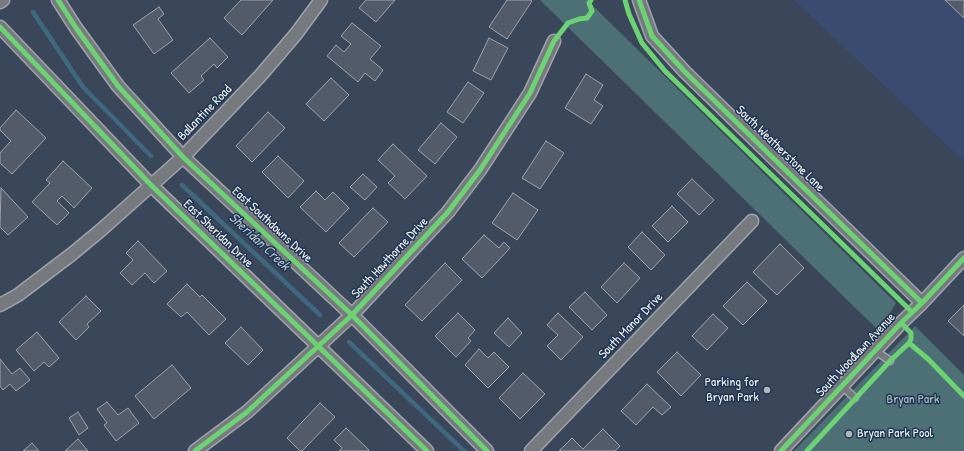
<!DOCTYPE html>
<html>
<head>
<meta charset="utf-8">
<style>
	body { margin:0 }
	canvas { display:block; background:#3a4659 }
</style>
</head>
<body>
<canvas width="964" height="451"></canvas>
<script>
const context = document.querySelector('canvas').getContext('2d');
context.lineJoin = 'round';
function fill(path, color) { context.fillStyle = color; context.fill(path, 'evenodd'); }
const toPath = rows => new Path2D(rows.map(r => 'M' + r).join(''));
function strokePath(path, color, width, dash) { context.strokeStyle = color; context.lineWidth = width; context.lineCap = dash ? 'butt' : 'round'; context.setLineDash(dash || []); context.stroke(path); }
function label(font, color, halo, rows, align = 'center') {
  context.font = font + ' "Patrick Hand",sans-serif'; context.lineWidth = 3; context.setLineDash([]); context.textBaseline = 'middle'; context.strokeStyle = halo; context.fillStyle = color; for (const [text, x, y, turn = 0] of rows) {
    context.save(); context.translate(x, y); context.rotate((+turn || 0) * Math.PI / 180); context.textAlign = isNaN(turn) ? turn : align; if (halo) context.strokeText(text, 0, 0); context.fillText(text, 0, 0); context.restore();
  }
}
const built = toPath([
	[794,0,964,0,964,161]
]);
const green = toPath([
	[540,0,587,0,896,303,879,331],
	[915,326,964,375,964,451,794,451]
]);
const stream = toPath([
	[33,12,83,87,151,156],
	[182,185,320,315],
	[349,342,464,451]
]);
const building = toPath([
	[241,0,273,0,242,35,224,18,241,0],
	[366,0,395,0,376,22,359,8,366,0],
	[507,0,530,0,532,1,507,39,489,27,507,0],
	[945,0,964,0,964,18,945,0],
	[159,7,164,14,158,19,173,40,154,54,133,25,159,7],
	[352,23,381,46,370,59,383,70,375,81,365,73,358,82,327,56,336,45,344,52,351,44,341,36,352,23],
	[210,38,228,57,217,68,214,64,201,76,204,80,189,93,171,73,210,38],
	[489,38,508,48,491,80,473,71,489,38],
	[586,74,603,85,594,100,603,106,591,124,565,108,586,74],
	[331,78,349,95,324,121,306,104,331,78],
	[468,82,484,93,463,123,447,112,468,82],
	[16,110,46,138,12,174,0,163,0,153,11,141,0,130,0,128,16,110],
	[268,112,285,128,252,162,236,146,268,112],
	[441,123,457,137,435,164,418,150,441,123],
	[546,141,564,153,540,189,522,178,546,141],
	[393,144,427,176,405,199,388,183,395,176,378,160,393,144],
	[278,156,304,181,288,198,262,172,278,156],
	[63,161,92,188,74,208,62,196,57,201,69,213,57,225,32,202,50,183,46,180,63,161],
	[363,174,377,187,365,200,350,187,363,174],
	[692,179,714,200,699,215,677,194,692,179],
	[1,188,28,217,8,235,0,227,1,188],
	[316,191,325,200,333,192,349,208,326,232,300,207,316,191],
	[513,193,538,210,517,240,492,223,513,193],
	[672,206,688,222,668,242,652,226,672,206],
	[373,208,388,222,354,257,339,243,373,208],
	[642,232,665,255,651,270,628,247,642,232],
	[484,235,499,248,504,242,510,248,482,278,462,259,484,235],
	[138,241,167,271,154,283,145,273,132,285,120,273,133,260,126,253,138,241],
	[780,244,804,268,777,295,753,272,780,244],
	[445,263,462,280,422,321,405,305,445,263],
	[624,263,640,278,617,303,601,287,624,263],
	[747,282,767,301,743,325,723,306,747,282],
	[187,284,200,297,202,295,226,319,209,335,187,312,181,317,167,304,187,284],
	[585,292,607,315,592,330,569,307,585,292],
	[86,296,101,311,87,324,89,327,76,340,59,322,86,296],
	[964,305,964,336,948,321,964,305],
	[458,313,475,330,468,338,471,341,456,357,435,336,458,313],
	[558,313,583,337,561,360,547,346,558,335,547,325,558,313],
	[713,314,728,328,707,350,692,336,713,314],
	[508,318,522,333,509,347,494,333,508,318],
	[241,327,263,350,248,365,225,343,241,327],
	[37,332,59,358,49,367,44,362,34,371,16,350,37,332],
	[479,349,488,358,494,352,509,367,488,388,465,365,479,349],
	[677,352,701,375,681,396,657,372,677,352],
	[0,359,12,374,20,368,30,380,16,391,10,384,3,390,0,386,0,359],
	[172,365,191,388,154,419,135,396,172,365],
	[523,373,545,394,520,419,499,398,523,373],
	[647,384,671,407,662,415,653,407,636,425,621,411,647,384],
	[107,402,118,415,128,408,139,423,116,441,104,425,107,423,97,409,107,402],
	[320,403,335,417,302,451,300,451,287,438,320,403],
	[78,412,88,428,79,435,69,418,78,412],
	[346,428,369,450,367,451,339,451,342,448,334,440,346,428],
	[603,429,620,446,615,451,559,451,572,438,583,449,603,429],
	[78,439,88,451,65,451,78,439],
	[32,443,39,451,23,451,32,443]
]);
const service = toPath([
	[876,351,890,361],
	[843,387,855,398]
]);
const minor = toPath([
	[58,0,76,28,118,86,183,157,352,315,487,451],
	[639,0,652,36,685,72,922,303],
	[0,2,3,0],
	[0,27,151,185,427,451],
	[0,305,18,295,72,254,101,230,183,157,260,76,296,34,321,0],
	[195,451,247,412,352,315,448,212,480,170,530,93,554,41],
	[531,451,752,221],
	[781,451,901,323,922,303,964,258]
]);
const cycleway = toPath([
	[58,0,76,28,118,86,183,157,352,315,487,451],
	[625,0,629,14,642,43,665,71,912,312],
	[639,0,652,36,685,72,922,303],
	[0,27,151,185,427,451],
	[909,343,928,359,964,396],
	[195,451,247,412,352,315,448,212,480,170,530,93,554,41,568,23,579,19,587,18,592,11,589,3,591,0],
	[781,451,901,323,922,303,964,258],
	[807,451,890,361,909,343,911,339,911,333,901,323]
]);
const markers = [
	[767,390,4,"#b3b5b6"],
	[849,434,4,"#b3b5b6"]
];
const streetNames = [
	["Ballantine Road",205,113,-46],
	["South Weatherstone Lane",780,149,44],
	["East Southdowns Drive",272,225,43],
	["East Sheridan Drive",218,234,44],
	["South Hawthorne Drive",390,258,-47],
	["South Manor Drive",631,326,-46],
	["South Woodlawn Avenue",856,355,-47]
];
const poiNames = [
	["Parking for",759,383],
	["Bryan Park",759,398],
	["Bryan Park Pool",857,434,"left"]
];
const parkNames = [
	["Bryan Park",913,400]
];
const waterNames = [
	["Sheridan Creek",259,242,43]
];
fill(built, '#394b6e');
fill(green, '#4c7075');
strokePath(stream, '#3f687f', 4.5);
fill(building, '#535b6b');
strokePath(building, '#9ea3aa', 1);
strokePath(service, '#9ea3aa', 9);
strokePath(minor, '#9ea3aa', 15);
strokePath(service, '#767a7f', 6);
strokePath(minor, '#767a7f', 12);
strokePath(cycleway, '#6cd273', 5);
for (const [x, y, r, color] of markers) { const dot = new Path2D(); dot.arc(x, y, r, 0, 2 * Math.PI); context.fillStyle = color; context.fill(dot); strokePath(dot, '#1d3557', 1.5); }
label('13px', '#f4f1e8', '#1d3557', streetNames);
label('13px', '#f4f1e8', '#1d3557', poiNames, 'right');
label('13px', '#b2c0bc', '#1d3557', parkNames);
label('italic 14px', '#b5c2c5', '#1d3557', waterNames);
</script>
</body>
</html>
